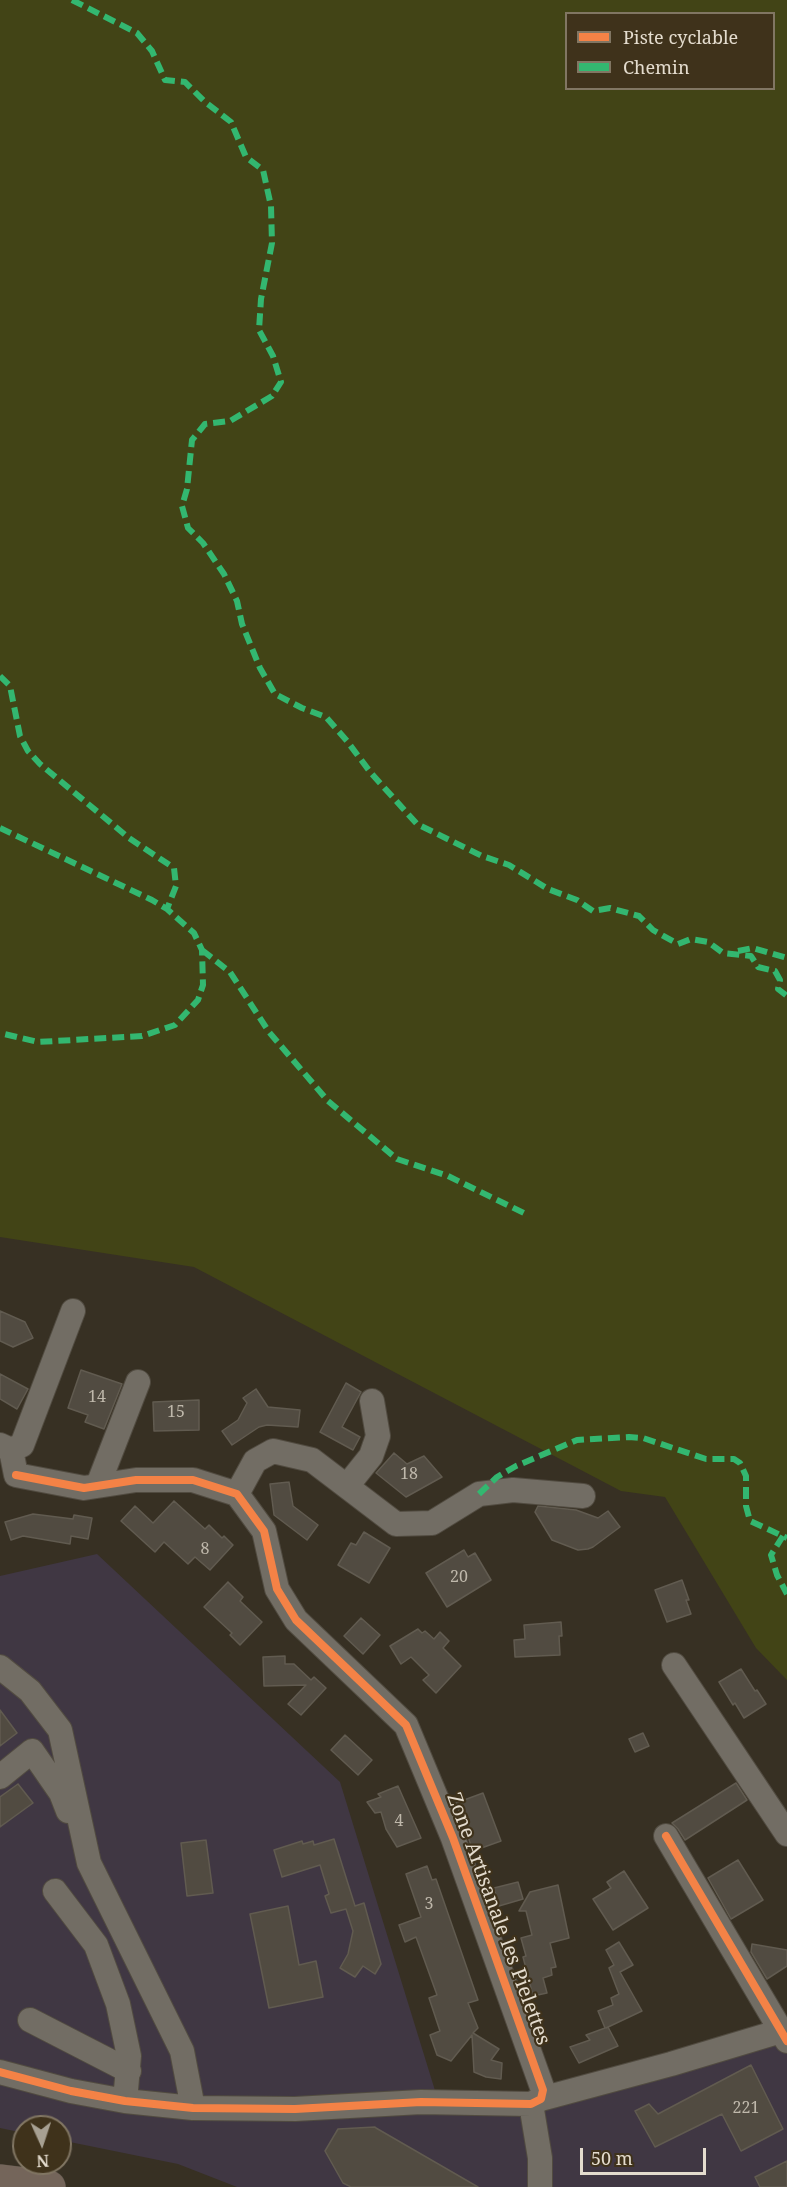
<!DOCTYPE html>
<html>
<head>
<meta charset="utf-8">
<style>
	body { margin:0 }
	#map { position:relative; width:787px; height:2187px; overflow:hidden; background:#373023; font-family:"Noto Serif",serif }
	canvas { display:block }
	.legend { position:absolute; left:565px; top:12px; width:210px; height:78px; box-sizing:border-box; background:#3f321b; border:2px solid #817663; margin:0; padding:8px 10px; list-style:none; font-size:18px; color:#e4dcce }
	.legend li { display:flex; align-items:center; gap:12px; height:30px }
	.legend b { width:30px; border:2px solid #817663 }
	.north { position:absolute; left:12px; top:2115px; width:60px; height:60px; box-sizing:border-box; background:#3f321b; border:2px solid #817663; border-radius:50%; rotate:177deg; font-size:16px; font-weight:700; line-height:24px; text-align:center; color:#e4dcce }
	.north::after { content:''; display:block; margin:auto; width:21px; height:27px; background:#a7a092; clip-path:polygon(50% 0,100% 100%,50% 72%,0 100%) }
	.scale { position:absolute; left:580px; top:2148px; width:126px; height:27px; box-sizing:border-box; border:3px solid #e4dcce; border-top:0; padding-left:8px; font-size:18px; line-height:21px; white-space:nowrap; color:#e4dcce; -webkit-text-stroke:4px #3f321b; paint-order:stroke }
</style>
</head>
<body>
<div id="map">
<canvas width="787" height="2187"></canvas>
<ul class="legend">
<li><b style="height:8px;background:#f48246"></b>Piste cyclable</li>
<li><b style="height:8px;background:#33b770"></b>Chemin</li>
</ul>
<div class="north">N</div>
<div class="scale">50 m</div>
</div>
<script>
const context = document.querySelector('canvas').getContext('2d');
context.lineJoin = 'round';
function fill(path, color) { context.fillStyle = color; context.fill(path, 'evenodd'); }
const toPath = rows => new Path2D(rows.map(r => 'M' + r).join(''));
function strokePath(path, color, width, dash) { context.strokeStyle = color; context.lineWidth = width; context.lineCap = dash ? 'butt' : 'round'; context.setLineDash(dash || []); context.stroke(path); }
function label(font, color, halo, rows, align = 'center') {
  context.font = font + ' "Noto Serif",serif'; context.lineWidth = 4.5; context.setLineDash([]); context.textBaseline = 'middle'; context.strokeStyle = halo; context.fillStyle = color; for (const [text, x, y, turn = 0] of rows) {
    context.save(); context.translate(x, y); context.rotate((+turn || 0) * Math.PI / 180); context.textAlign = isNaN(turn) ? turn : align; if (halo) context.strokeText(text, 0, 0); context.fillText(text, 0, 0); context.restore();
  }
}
const industrial = toPath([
	[97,1554,340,1782,437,2097,524,2099,787,2041,787,2187,237,2187,178,2164,60,2140,60,2127,24,2127,24,2133,0,2128,0,1576]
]);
const green = toPath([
	[0,0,787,0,787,1680,756,1648,665,1497,621,1491,194,1267,0,1237],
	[566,14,774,14,774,88,566,88]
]);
const building = toPath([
	[0,1311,25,1322,33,1338,13,1347,0,1341,0,1311],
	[81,1370,122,1384,104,1429,85,1422,88,1415,68,1408,81,1370],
	[0,1374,28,1389,17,1409,0,1399,0,1374],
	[346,1383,361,1392,342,1427,360,1437,353,1450,320,1432,346,1383],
	[256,1389,268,1407,300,1410,298,1427,267,1425,259,1427,232,1445,222,1431,238,1420,247,1403,243,1398,256,1389],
	[199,1400,199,1430,154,1431,153,1402,199,1400],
	[394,1453,407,1464,424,1456,442,1477,406,1497,376,1473,394,1453],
	[289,1482,293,1506,318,1525,307,1540,274,1515,270,1484,289,1482],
	[174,1501,205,1529,209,1525,222,1538,224,1536,233,1545,210,1570,195,1557,188,1564,164,1542,155,1552,121,1521,135,1506,153,1523,174,1501],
	[538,1506,576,1510,598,1518,608,1511,620,1527,593,1547,588,1549,578,1550,552,1540,535,1512,538,1506],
	[33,1514,73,1519,74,1515,92,1518,88,1539,71,1536,70,1544,23,1536,11,1540,5,1522,33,1514],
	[364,1532,390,1548,369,1583,338,1565,351,1543,356,1545,364,1532],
	[464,1550,468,1557,475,1553,491,1580,447,1607,426,1573,464,1550],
	[682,1580,689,1600,686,1600,691,1614,667,1622,655,1590,682,1580],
	[228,1582,243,1597,240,1601,262,1622,240,1645,230,1635,232,1633,204,1607,228,1582],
	[361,1618,380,1635,363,1654,344,1636,361,1618],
	[561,1622,562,1636,559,1636,560,1655,515,1657,514,1640,525,1639,524,1625,561,1622],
	[418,1629,422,1633,425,1631,434,1639,440,1632,449,1641,443,1648,461,1666,436,1693,423,1680,429,1675,411,1657,401,1664,390,1646,418,1629],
	[285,1656,285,1664,294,1664,311,1680,314,1677,326,1688,301,1715,288,1704,306,1685,264,1686,263,1657,285,1656],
	[741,1669,755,1691,757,1690,766,1704,744,1718,735,1703,733,1705,719,1682,741,1669],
	[0,1710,17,1733,0,1746,0,1710],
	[643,1733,649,1746,635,1752,629,1739,643,1733],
	[345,1735,372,1760,358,1775,331,1750,345,1735],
	[736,1783,747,1800,685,1840,678,1829,672,1823,736,1783],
	[18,1784,33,1803,0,1827,0,1797,18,1784],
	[398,1786,421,1838,397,1847,386,1829,381,1812,375,1813,367,1802,381,1797,378,1794,398,1786],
	[483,1793,501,1841,473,1851,456,1803,483,1793],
	[334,1839,355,1906,364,1903,381,1964,375,1974,363,1966,355,1977,340,1968,348,1954,353,1931,346,1909,331,1913,325,1896,329,1894,320,1865,282,1877,274,1850,302,1841,303,1844,313,1841,314,1845,334,1839],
	[206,1840,213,1893,187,1896,181,1843,206,1840],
	[738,1860,763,1900,731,1919,708,1878,738,1860],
	[427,1866,432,1880,436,1879,478,2000,468,2003,478,2028,473,2033,499,2049,491,2060,502,2063,501,2079,486,2077,474,2072,472,2035,451,2061,437,2055,430,2035,440,2031,429,1998,437,1995,416,1937,405,1942,399,1925,421,1917,406,1874,427,1866],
	[624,1871,648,1908,613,1930,593,1899,611,1888,607,1882,624,1871],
	[518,1882,523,1899,499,1906,494,1888,518,1882],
	[558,1885,569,1938,550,1943,556,1967,551,1968,552,1975,543,1978,547,1993,533,1996,523,1957,526,1956,521,1938,532,1935,526,1911,519,1911,530,1892,558,1885],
	[288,1906,299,1965,316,1961,323,1997,269,2008,250,1914,288,1906],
	[619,1942,633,1965,620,1972,642,2011,606,2028,608,2027,618,2046,579,2063,570,2047,590,2040,586,2035,605,2028,598,2011,613,2005,611,1998,619,1994,609,1968,614,1965,606,1950,619,1942],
	[752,1944,787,1950,787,1966,767,1979,751,1952,752,1944],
	[751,2065,783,2129,741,2151,722,2114,655,2147,635,2111,649,2104,658,2114,751,2065],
	[375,2127,376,2128,478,2187,351,2187,343,2183,325,2151,338,2129,375,2127],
	[787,2161,787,2187,760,2187,755,2177,787,2161]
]);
const minor = toPath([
	[0,1445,11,1450,16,1475,84,1488,136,1480,193,1480,237,1494,264,1531,277,1589,296,1620,406,1725,453,1838,543,2090,541,2099,531,2104,421,2102,295,2109,193,2108,125,2101,71,2091,0,2072],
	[11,1450,22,1445,73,1311],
	[98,1485,138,1382],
	[347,1486,371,1456,378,1436,372,1401],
	[237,1494,255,1461,273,1451,312,1460,396,1524,432,1523,479,1494,513,1490,583,1496],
	[674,1665,787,1834],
	[0,1667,30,1691,60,1730,89,1863,182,2051,193,2108],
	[0,1777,32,1751,61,1793,68,1811],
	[666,1836,787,2041],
	[55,1891,96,1945,118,2004,129,2056,125,2101],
	[30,2020,129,2071],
	[541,2099,671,2064,781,2031],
	[531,2104,540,2158,540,2187]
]);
const highway = toPath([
	[0,2181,49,2187]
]);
const quiet = toPath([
	[72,0,137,33,152,51,165,80,185,82,204,101,231,122,246,157,263,170,271,206,272,243,261,299,259,330,273,356,281,382,272,396,230,421,205,424,192,440,187,489,182,506,188,528,203,543,224,574,237,601,242,624,260,668,275,694,302,708,326,717,347,741,371,773,417,824,482,856,509,865,548,889,577,900,593,911,610,908,639,916,653,930,678,944,691,939,708,942,723,953,751,956,758,967,775,971,780,980,778,989,787,996],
	[0,676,10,686,20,736,28,751,40,764,129,838,174,868,176,886,167,909],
	[0,828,152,900,167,909,194,933,202,950,203,985,198,1000,175,1025,142,1036,38,1042,0,1033],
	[202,950,230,972,269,1032,328,1101,397,1159,448,1176,528,1215],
	[738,951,753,948,787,958],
	[479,1494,497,1477,516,1466,577,1440,629,1437,643,1438,706,1459,734,1459,740,1463,746,1476,746,1506,750,1521,787,1538],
	[783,1536,771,1555,777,1575,787,1594]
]);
const cycleway = toPath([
	[666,1836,787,2041],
	[0,2072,71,2091,125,2101,193,2108,295,2109,421,2102,531,2104,541,2099,543,2090,453,1838,406,1725,296,1620,277,1589,264,1531,237,1494,193,1480,136,1480,84,1488,16,1475]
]);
const numberNames = [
	["14",97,1397],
	["15",176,1412],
	["18",409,1474],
	["8",205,1549],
	["20",459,1577],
	["4",399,1821],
	["3",429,1904],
	["221",746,2108]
];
const streetNames = [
	["Zone Artisanale les Pielettes",498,1919,70]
];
fill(industrial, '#403743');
fill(green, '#424416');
fill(building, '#514b41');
strokePath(building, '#615b50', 1.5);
strokePath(minor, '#514b40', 26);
strokePath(highway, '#514b40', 34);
strokePath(minor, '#726d64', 24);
strokePath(highway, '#74655a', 33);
strokePath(quiet, '#33b770', 6, [12, 6]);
strokePath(cycleway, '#f48246', 8);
label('16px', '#bfb8ab', null, numberNames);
label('20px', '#e4dcce', '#3f321b', streetNames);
</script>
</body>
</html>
